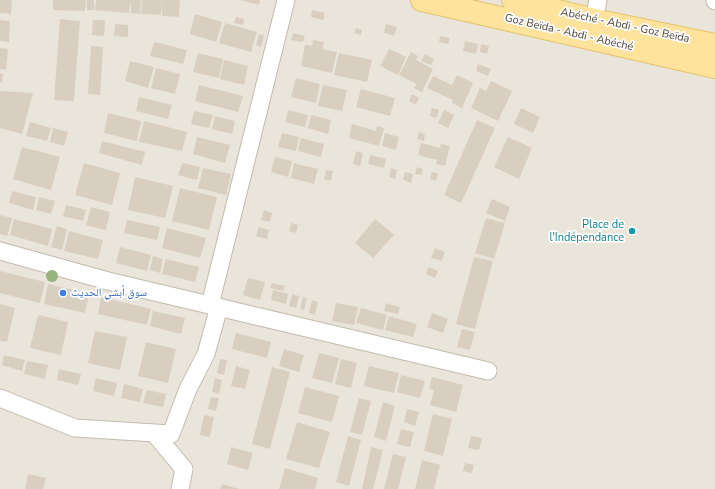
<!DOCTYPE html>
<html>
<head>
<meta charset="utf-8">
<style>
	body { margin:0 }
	canvas { display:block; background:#f6f3ec }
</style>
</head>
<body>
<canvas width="715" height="489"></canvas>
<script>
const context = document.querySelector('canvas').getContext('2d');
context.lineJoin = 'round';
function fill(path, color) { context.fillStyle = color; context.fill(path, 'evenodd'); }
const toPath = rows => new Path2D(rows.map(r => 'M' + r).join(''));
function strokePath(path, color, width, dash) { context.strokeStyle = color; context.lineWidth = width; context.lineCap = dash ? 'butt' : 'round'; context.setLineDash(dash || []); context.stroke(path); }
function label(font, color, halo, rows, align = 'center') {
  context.font = font + ' "Nunito Sans","Noto Naskh Arabic",sans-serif'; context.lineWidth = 3.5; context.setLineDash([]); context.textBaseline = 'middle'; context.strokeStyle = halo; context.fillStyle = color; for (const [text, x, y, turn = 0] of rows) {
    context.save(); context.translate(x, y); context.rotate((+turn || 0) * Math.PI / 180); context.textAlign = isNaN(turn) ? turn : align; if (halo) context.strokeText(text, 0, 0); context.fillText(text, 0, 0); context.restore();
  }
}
const residential = toPath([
	[0,0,715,0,715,489,0,489]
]);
const building = toPath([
	[0,0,12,0,11,14,0,13],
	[53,0,86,0,85,11,53,10],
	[87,0,94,0,94,10,87,10],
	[96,0,131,0,129,13,95,10],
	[131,0,141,0,140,14,131,13],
	[142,0,162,0,161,15,141,14],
	[162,0,180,0,179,17,162,16],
	[240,0,260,0,259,5],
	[312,10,325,13,323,20,311,17],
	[195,14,222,22,216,42,190,34],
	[236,17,244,19,243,25,234,23],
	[60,19,80,21,74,101,54,100],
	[0,20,10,21,9,42,0,41],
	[93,20,105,20,104,36,92,35],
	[225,23,257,32,251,52,219,43],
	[115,24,128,25,128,37,114,36],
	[386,24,397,27,394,36,384,33],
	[356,28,362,30,361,35,354,33],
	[293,33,305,36,303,42,291,40],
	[259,34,264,35,261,47,256,45],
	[440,36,450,38,448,44,439,42],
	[313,40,324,42,322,49,337,52,332,73,301,66,305,45,312,46],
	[465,41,478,44,476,54,463,51],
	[154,42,187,50,183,64,150,56],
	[481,44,489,46,487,54,480,52],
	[91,46,103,47,100,95,88,94],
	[0,48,8,49,6,70,0,69],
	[389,49,406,57,398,75,380,66],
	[411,52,418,56,416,60,433,69,422,92,414,88,417,84,399,75],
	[198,53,223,59,219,78,193,72],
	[339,53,372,60,367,82,334,75],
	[425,54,434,59,431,65,421,61],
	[224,60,248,66,244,85,220,79],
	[130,61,154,67,148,88,125,81],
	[478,64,491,69,488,76,476,71],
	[156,68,180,74,175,94,151,88],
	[0,73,3,74,2,82,0,82],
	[457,75,473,83,462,108,452,103,453,100,427,88,433,76,452,85],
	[296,78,320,84,316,103,291,97],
	[491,81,512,91,498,121,471,108,480,88,486,91],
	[199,85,243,96,238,112,195,101],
	[323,85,347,90,342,111,318,106],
	[361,89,395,98,390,116,356,107],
	[0,91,33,93,22,134,0,128],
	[412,94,419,98,416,105,409,101],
	[139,97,172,105,168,119,136,111],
	[432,108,439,110,436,118,430,116],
	[521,108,540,117,533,133,514,124],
	[288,110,308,115,305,127,285,122],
	[444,110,454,115,448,128,438,123],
	[194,111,213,115,209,128,191,124],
	[108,113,141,121,137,141,104,133],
	[311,115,331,120,328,134,308,128],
	[215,116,235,121,232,134,212,129],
	[477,120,495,128,461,203,444,195],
	[144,121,187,132,182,151,139,142],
	[30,122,51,128,47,141,26,136],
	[352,124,376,131,377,126,384,128,379,146,349,138],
	[53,128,68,132,64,146,50,142],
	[419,132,425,134,424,141,417,139],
	[282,133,299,137,296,151,278,147],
	[385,133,399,137,396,150,382,146],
	[197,137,230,145,225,163,193,154],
	[508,137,532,148,519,179,494,167],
	[301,138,324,144,321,157,298,151],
	[102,141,145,152,142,165,99,153],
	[421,143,440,148,441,144,450,146,445,166,436,164,437,160,418,155],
	[22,147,60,157,51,190,13,179],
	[356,151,363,153,360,166,353,164],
	[370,155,386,159,384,168,368,164],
	[275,157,292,161,288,177,271,172],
	[84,163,120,173,112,205,75,195],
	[182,163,200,167,197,180,178,175],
	[294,163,318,169,314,184,291,178],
	[417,167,423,169,421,175,415,174],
	[203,168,231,174,226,195,198,188],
	[391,168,397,170,395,179,389,177],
	[326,170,333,171,331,181,324,179],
	[405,172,413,174,411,183,403,180],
	[432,172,438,173,436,181,430,179],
	[135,177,173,186,165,218,128,210],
	[180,188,217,197,209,230,172,221],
	[12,191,36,197,33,210,9,203],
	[39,197,55,201,51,214,36,210],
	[492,199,510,207,505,221,486,213],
	[66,205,86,210,83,221,63,216],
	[91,207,110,212,106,230,86,225],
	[264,210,272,213,270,222,261,220],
	[0,215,12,218,7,236,0,234],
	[486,218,505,223,494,259,475,253],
	[14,219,52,229,48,246,10,235],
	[375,219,394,235,373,258,355,243],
	[127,220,160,227,157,240,124,233],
	[291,223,298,225,296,233,289,231],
	[57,226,67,229,62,250,51,247],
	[259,227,269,230,267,239,256,236],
	[167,228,206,238,200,258,162,248],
	[69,231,103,240,98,259,64,251],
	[120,247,151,255,147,271,116,263],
	[435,248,445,252,442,261,431,258],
	[153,256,163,259,160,273,150,270],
	[474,257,493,261,475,329,456,324],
	[166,259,199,267,195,282,162,274],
	[429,267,438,271,435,278,426,274],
	[0,271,45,282,40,303,0,293],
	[248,278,265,282,260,300,243,295],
	[272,283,285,286,283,291,270,288],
	[48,284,89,294,85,313,44,304],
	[273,290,288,294,286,304,271,300],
	[292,294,299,296,296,308,289,306],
	[101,297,151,309,147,325,98,314],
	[303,297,307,298,304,310,300,309],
	[312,300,318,302,315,315,309,313],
	[336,303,358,307,354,325,332,321],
	[386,303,400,307,398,314,384,311],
	[0,304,15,308,7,342,0,341],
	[361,308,387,315,383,330,356,323],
	[153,311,185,318,181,334,150,326],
	[432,313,448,319,443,333,427,327],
	[38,315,68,322,61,355,30,348],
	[389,316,417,324,413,337,385,330],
	[462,329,475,332,470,350,457,347],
	[95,331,127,337,120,370,88,363],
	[236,333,271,342,267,358,232,349],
	[146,342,176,349,168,383,138,376],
	[284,349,304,355,299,372,279,366],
	[319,353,339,358,332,383,312,378],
	[4,355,25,360,22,371,2,365],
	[220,359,227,360,224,375,217,373],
	[341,359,357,363,351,388,335,384],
	[27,361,48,365,45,379,24,374],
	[236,366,250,370,245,389,231,386],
	[369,366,399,373,394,393,364,386],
	[272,367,290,372,270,449,252,444],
	[59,369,81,374,78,385,57,380],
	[401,375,425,381,420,398,397,392],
	[432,377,463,385,456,412,430,405,434,390,429,389],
	[96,378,117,383,114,396,93,391],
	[215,378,222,380,219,394,212,392],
	[124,384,143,389,140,402,121,398],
	[305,387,339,396,332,422,298,413],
	[147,390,166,394,163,407,143,403],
	[211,397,219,398,216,411,208,409],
	[359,398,371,401,362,435,350,432],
	[383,402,395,406,386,441,374,437],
	[407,409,419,412,415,426,404,422],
	[433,414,452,419,443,456,424,451],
	[204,415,214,417,210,437,200,435],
	[297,422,330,432,319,468,286,459],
	[401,429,414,432,410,447,397,444],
	[348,436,361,440,349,486,336,482],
	[471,436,482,438,479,450,468,448],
	[231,447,253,453,248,470,227,464],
	[371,447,383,450,373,489,362,489],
	[393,454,406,457,398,489,384,489],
	[422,460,440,465,434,489,415,489],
	[465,463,474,465,472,473,463,471],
	[285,468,318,478,315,489,279,489],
	[28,474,46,478,43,489,25,489],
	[222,484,239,489,220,489]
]);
const minor = toPath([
	[715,0,715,1],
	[592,31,598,0],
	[0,251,108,281,488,371],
	[210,305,286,0],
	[0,398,75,428,171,434,188,389,206,354,219,307],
	[154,433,184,469,180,489]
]);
const major = toPath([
	[422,0,715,67],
	[513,0,594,20,715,45]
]);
const trees = [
	[52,276]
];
const markers = [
	[632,231,4,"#0f9aa8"],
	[63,293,4,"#3f7fe0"]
];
const streetNames = [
	["Abéché - Abdi - Goz Beïda",625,26,12],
	["Goz Beïda - Abdi - Abéché",569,33,13]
];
const cultureNames = [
	["Place de",624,225],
	["l'Indépendance",624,238]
];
const shopNames = [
	["سوق أبشي الحديث",71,293]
];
fill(residential, '#eae5da');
fill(building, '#d8cfc1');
strokePath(minor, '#c2bbae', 19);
strokePath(major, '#e6c16a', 24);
strokePath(minor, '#fff', 17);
strokePath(major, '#ffe39c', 22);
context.fillStyle = '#97b381';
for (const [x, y] of trees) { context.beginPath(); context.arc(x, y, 6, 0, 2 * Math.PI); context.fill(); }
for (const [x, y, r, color] of markers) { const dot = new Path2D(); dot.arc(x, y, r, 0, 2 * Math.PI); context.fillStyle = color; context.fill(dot); strokePath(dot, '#fff', 1.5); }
label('11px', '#4b4439', '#fff', streetNames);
label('11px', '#0d838f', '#fff', cultureNames, 'right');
label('11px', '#366cbe', '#fff', shopNames, 'left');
</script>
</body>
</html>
